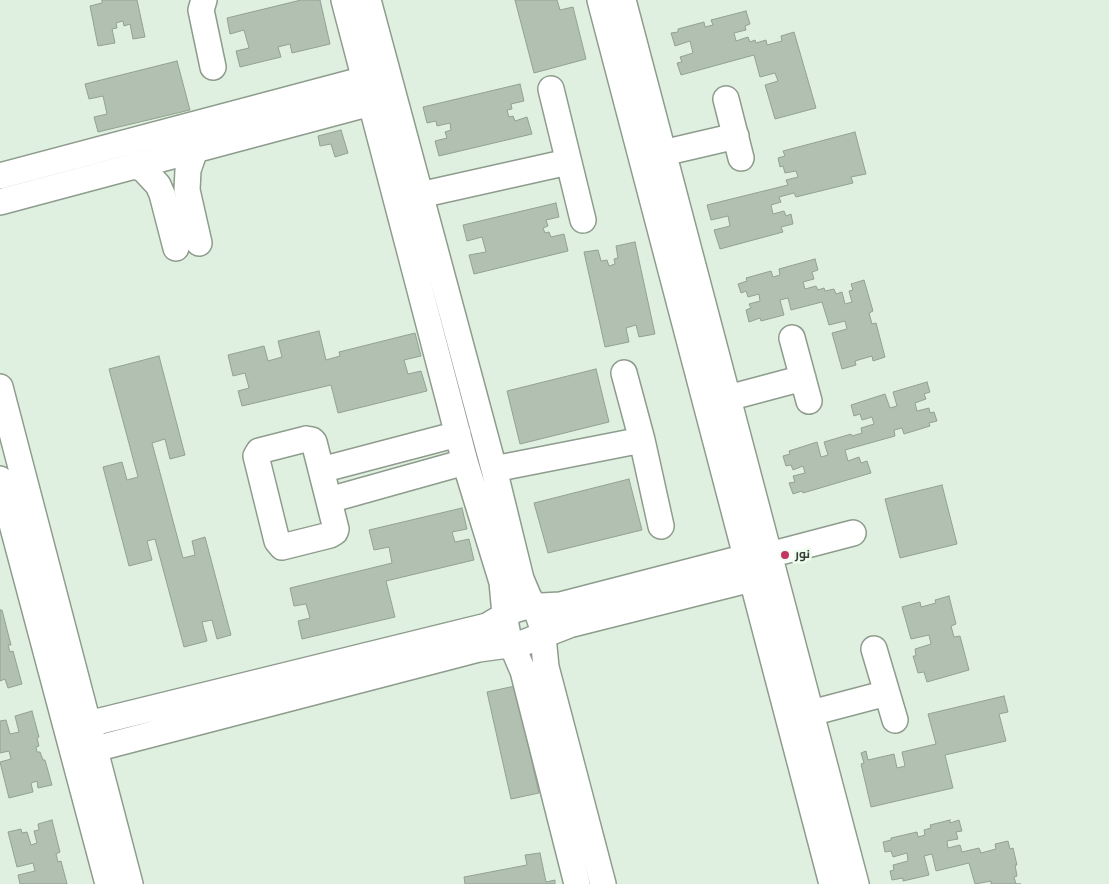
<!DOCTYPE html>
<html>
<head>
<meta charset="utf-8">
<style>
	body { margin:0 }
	canvas { display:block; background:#e0f0e0 }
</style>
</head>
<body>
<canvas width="1109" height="884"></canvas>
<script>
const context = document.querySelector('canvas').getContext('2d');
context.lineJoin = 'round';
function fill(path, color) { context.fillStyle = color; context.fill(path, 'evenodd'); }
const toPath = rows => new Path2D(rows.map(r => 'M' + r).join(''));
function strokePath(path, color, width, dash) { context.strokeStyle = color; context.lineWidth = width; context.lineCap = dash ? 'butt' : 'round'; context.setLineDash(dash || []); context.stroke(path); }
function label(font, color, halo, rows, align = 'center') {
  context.font = font + ' Helvetica,Cairo,sans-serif'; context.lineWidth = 5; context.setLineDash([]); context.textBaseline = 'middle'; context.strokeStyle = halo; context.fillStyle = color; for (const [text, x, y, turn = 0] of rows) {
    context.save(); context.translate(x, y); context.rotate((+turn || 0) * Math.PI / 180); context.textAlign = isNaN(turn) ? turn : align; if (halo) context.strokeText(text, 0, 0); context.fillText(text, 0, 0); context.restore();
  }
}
const building = toPath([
	[102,0,137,0,145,37,133,39,130,24,124,26,123,21,116,23,117,28,112,29,115,43,98,46,90,6,102,3,102,0],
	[301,0,320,0,330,44,292,53,290,44,278,47,281,57,240,67,236,51,249,48,244,30,230,34,227,18,301,0],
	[515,0,557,0,560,10,573,7,586,59,534,73,515,0],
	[746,11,750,24,745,26,746,30,734,33,736,41,748,37,750,42,755,40,756,43,766,40,767,45,782,41,781,36,794,32,816,108,775,119,765,85,778,81,775,73,760,77,754,55,681,75,677,63,682,62,680,57,693,53,690,41,675,46,671,33,678,32,678,29,704,22,705,27,713,25,711,20,746,11],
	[177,61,190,110,98,132,94,117,107,114,103,96,89,99,85,84,177,61],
	[520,84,524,101,511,104,512,109,507,110,509,117,513,116,515,121,527,117,532,134,439,156,435,141,447,138,445,132,451,130,450,123,437,126,436,121,427,123,423,107,520,84],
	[341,130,348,153,335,157,331,144,320,146,318,136,341,130],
	[855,132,866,174,851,177,853,183,796,197,794,193,779,197,781,202,771,205,773,214,784,211,786,216,791,214,793,224,781,227,783,232,720,249,714,230,730,226,728,216,711,220,707,205,788,185,786,180,798,177,796,171,785,173,783,166,780,167,778,158,785,156,783,151,855,132],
	[556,203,559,217,546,220,548,226,543,228,545,233,549,232,551,237,564,234,568,251,474,274,469,255,486,252,482,237,467,241,463,225,556,203],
	[635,242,655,334,639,337,636,325,626,328,629,342,605,347,584,252,598,250,601,261,607,260,609,266,615,264,614,259,618,258,616,246,635,242],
	[815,259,818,270,812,272,814,279,803,282,805,289,816,286,818,290,824,288,825,291,834,289,836,294,842,292,845,304,852,302,849,291,853,290,851,284,864,280,873,311,869,313,872,324,876,323,885,357,873,361,872,356,855,361,856,365,842,369,832,333,847,329,845,321,829,325,822,302,791,310,788,298,780,300,784,315,761,321,760,318,749,322,746,310,751,308,749,304,760,301,759,294,748,297,746,291,741,293,738,284,747,281,746,278,771,271,773,277,780,275,779,269,815,259],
	[319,331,326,360,340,356,339,352,415,333,421,356,404,360,408,374,421,371,427,391,338,413,331,385,242,406,238,391,249,388,245,373,233,376,228,355,264,346,268,361,282,357,278,341,319,331],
	[159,356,185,455,170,459,165,439,152,443,183,558,195,555,192,541,205,537,231,635,217,639,212,620,202,622,207,641,184,647,155,539,147,541,152,560,129,566,103,467,122,462,127,480,138,477,109,369,159,356],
	[596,369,609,422,520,444,507,391,596,369],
	[927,382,930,392,924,394,926,399,915,403,917,411,929,408,930,413,934,412,937,421,929,423,930,426,904,434,902,428,894,430,895,436,845,450,848,461,859,457,861,463,867,461,871,473,803,493,802,491,793,494,789,483,795,482,793,476,805,473,803,466,793,470,791,465,786,466,783,456,790,454,789,451,817,442,821,457,828,455,824,442,851,434,852,436,862,433,861,428,874,424,872,417,862,420,860,414,854,416,851,405,885,394,890,408,897,406,893,392,927,382],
	[629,479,642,530,548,553,534,503,629,479],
	[942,485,957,544,900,558,885,499,942,485],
	[462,508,467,529,452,532,455,542,469,539,474,560,386,581,395,617,302,639,298,621,310,618,306,604,294,606,290,588,392,563,389,547,374,550,369,530,462,508],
	[949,596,956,624,951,626,954,637,960,636,969,670,927,682,924,672,918,673,913,656,916,656,915,649,931,644,929,635,911,639,902,607,920,602,921,607,936,603,935,600,949,596],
	[0,610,2,610,11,645,8,645,10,652,13,651,22,684,8,688,5,679,0,681,0,610],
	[515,686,539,793,511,799,487,692,515,686],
	[1004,696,1008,712,999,714,1006,741,945,755,953,788,871,807,861,764,864,763,861,753,866,751,868,760,894,754,897,768,905,766,902,752,936,744,928,714,1004,696],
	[32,711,39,737,37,738,39,746,36,747,37,752,40,752,43,760,45,760,52,785,38,788,37,781,31,783,33,792,9,798,0,762,11,759,9,751,0,753,0,721,6,720,10,734,19,732,15,716,32,711],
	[52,820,60,852,56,854,58,862,61,861,67,884,20,884,18,875,35,871,33,863,17,867,8,832,21,829,22,833,27,832,31,845,37,843,34,831,39,830,38,824,52,820],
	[950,820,950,823,959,820,962,831,956,832,958,839,947,841,948,848,960,845,962,852,979,848,981,853,996,849,995,844,1008,841,1010,849,1013,848,1017,865,1015,865,1017,876,1014,877,1016,884,1021,884,991,884,991,881,975,884,969,863,936,871,932,854,924,856,929,875,903,881,903,878,892,880,890,871,894,870,893,865,908,861,907,853,893,857,891,851,885,852,883,842,891,840,891,838,917,832,918,837,925,835,924,830,931,828,930,825,950,820],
	[540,853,546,882,555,880,555,884,465,884,464,877,527,865,525,855,540,853]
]);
const minor = toPath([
	[204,0,201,10,213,67],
	[344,0,465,462,502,582,506,625,508,636,523,671,577,884],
	[368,0,494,469,521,579,529,598,535,606,542,626,546,667,603,884],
	[600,0,832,884],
	[623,0,856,884],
	[551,89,583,220],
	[726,99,741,158],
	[195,150,188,170,187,190,199,243],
	[663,153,736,136],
	[135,165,144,170,158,185,162,194,176,248],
	[0,176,365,79],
	[420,195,568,162],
	[0,202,371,103],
	[792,338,809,401],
	[624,373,642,440,661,526],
	[0,387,130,884],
	[728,398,803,378],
	[306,439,312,440,314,442,336,529,335,532,330,535,282,547,277,541,256,456,259,451,306,439],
	[494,469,642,440],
	[321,470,458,434],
	[0,479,108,884],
	[329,500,465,462],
	[769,555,853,533],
	[874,649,895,720],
	[811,713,887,693],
	[88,724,487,626,514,610,524,607,560,605,746,557],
	[95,749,479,649,523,643,569,625,752,579]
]);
const markers = [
	[785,555,5,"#c43662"]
];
const poiNames = [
	["نور",795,555]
];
fill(building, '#b1c0b1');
strokePath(building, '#93a193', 1);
strokePath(minor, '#8e9c8d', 28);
strokePath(minor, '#fff', 25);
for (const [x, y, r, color] of markers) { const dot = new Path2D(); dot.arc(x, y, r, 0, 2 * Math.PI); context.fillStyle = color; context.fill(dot); strokePath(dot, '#edfded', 2); }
label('bold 12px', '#373d36', '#edfded', poiNames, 'left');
</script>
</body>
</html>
